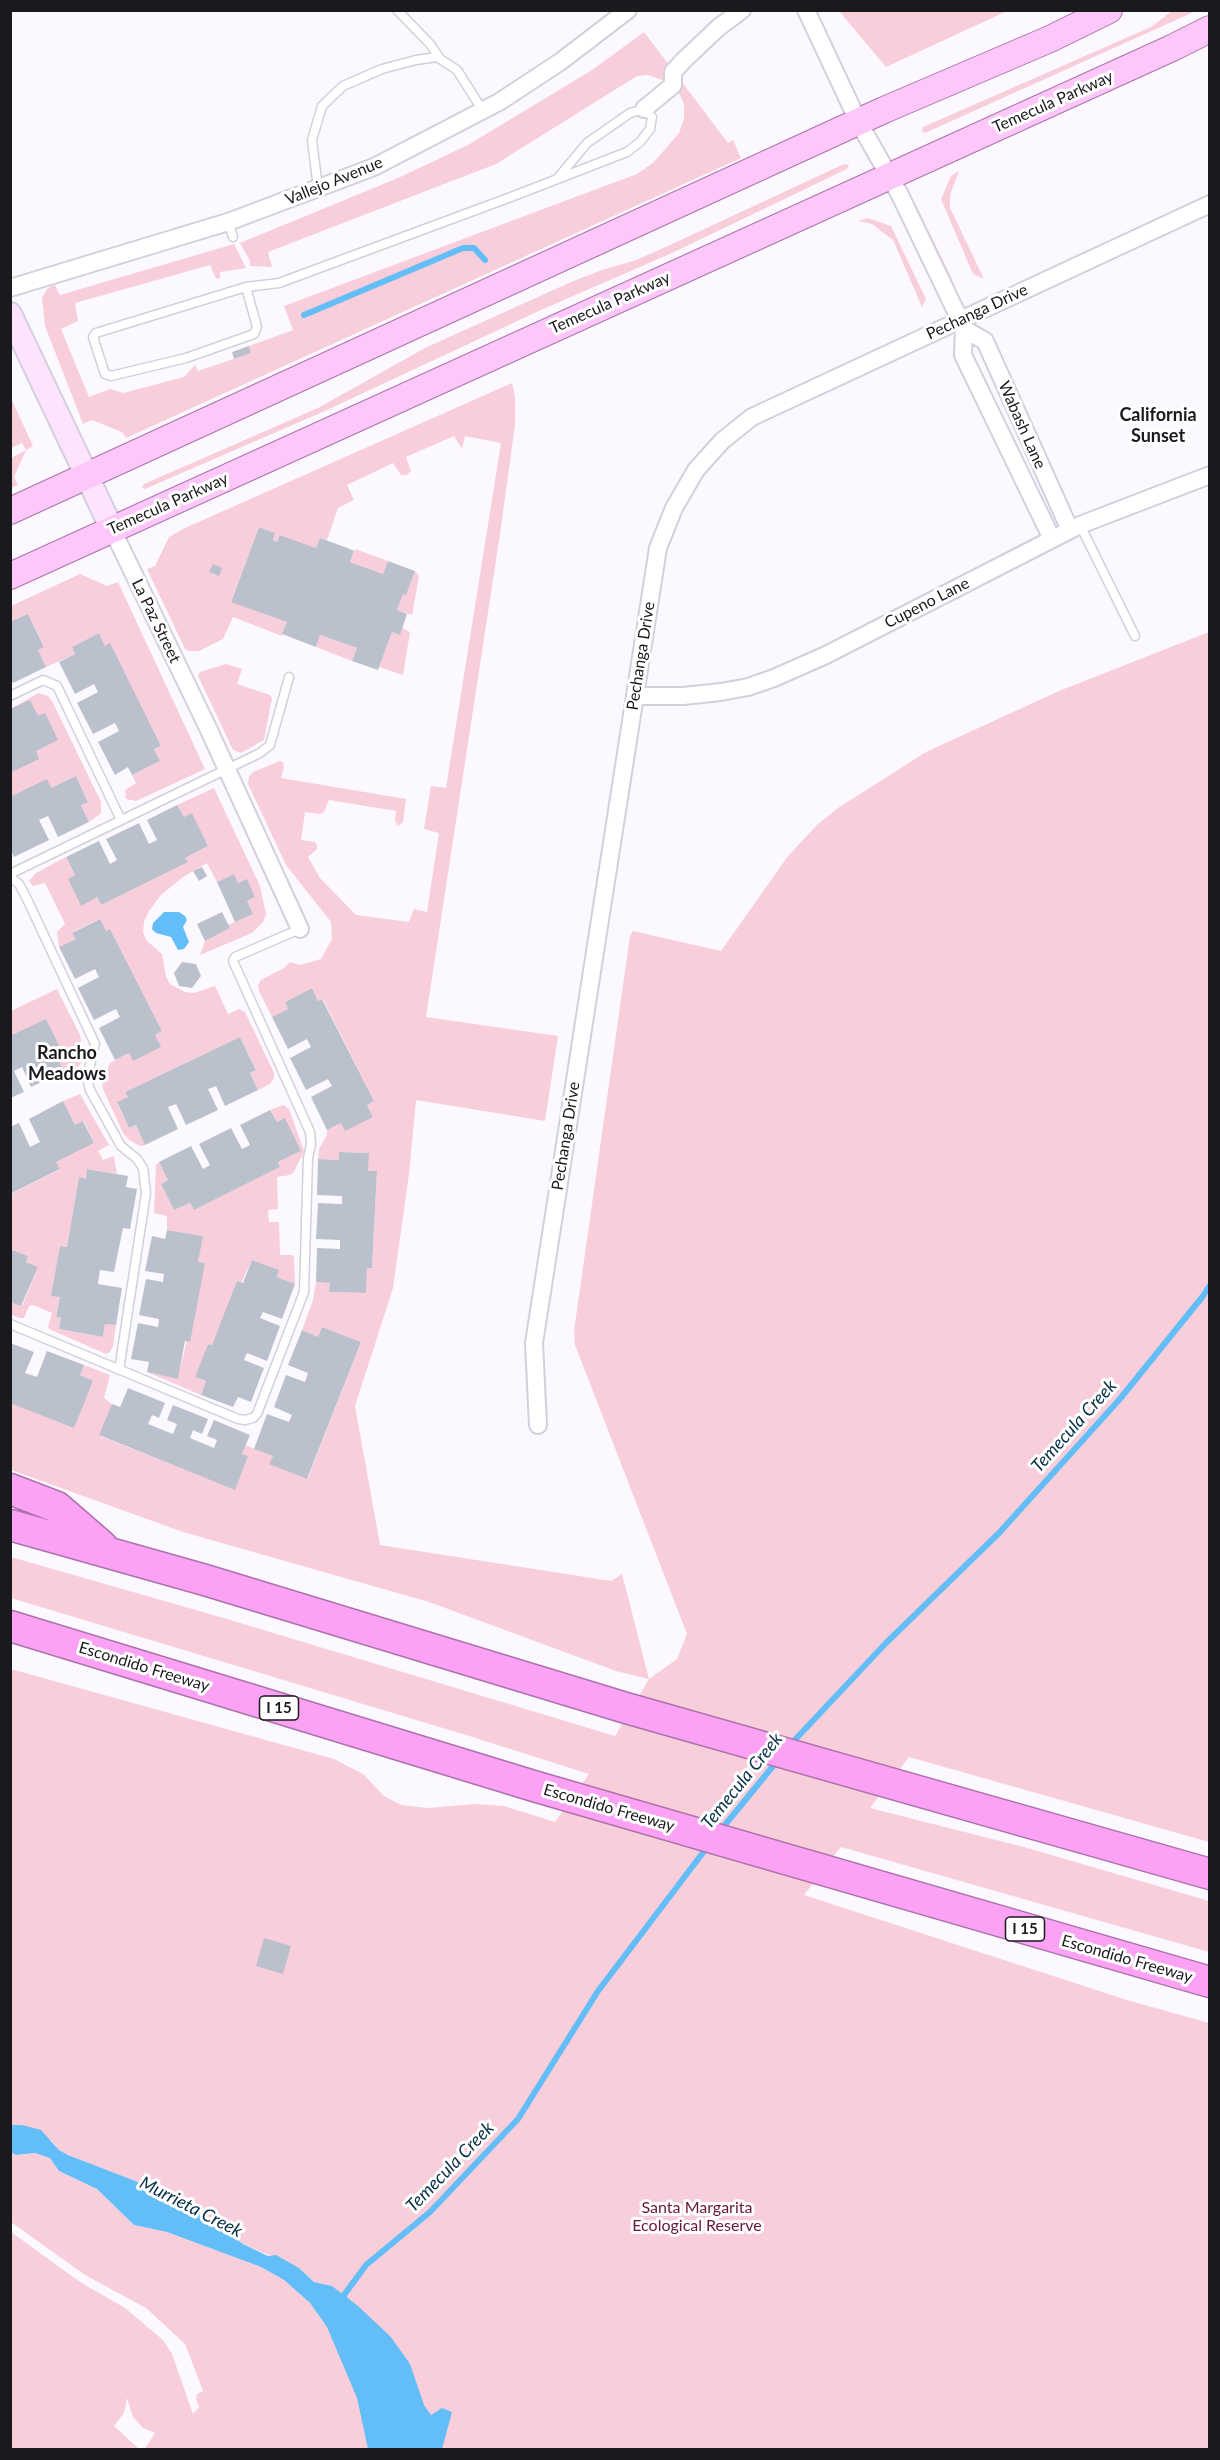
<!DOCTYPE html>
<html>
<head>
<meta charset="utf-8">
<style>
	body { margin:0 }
	#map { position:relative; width:1220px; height:2460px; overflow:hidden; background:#fbf9ff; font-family:Lato,sans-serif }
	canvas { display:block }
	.frame { position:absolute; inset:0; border:12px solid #1a191e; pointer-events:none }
</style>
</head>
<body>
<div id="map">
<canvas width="1220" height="2460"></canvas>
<div class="frame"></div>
</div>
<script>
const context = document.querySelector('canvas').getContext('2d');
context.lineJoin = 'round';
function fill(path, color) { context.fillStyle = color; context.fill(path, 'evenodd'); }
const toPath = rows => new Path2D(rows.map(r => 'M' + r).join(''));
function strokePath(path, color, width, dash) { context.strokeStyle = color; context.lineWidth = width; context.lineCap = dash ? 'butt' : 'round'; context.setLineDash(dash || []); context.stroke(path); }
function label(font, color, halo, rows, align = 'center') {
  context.font = font + ' Lato,sans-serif'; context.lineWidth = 6; context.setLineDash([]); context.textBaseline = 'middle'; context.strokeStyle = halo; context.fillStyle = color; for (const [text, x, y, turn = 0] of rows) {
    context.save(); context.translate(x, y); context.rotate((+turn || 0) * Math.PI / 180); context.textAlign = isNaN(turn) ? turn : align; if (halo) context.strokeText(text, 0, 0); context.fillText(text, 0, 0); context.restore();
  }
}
const green = toPath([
	[1173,10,1196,11,925,133,922,131,923,127,1151,27],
	[839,11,1007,11,886,67],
	[644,32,728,143,733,140,741,158,126,438,122,432,92,420,83,424,45,326,42,297,48,288,55,285,60,295,234,244,246,268,220,272,220,278,216,279,210,265,75,303,78,321,61,329,89,397,110,389,123,393,184,377,195,365,198,371,251,353,249,346,293,330,284,306,637,174,654,162,679,133,684,119,684,104,680,95,668,82,648,75,637,76,496,164,268,252,272,267,250,266,250,261,240,243,398,178,468,145,592,70],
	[844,164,849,165,847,169,672,253,541,310,327,410,145,489,142,488,144,484,318,408,425,348,571,282,602,270,636,260,670,245],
	[959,171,950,195,950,208,984,279,973,274,941,199,951,176],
	[914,201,952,279,953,284,951,286,912,202],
	[868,218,891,226,926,299,922,307,893,240,872,224,858,221],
	[512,383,515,397,515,425,500,534,426,1017,558,1036,545,1121,416,1100,409,1174,393,1288,355,1406,380,1545,611,1581,622,1574,649,1679,677,1659,687,1634,575,1345,574,1331,630,936,633,931,721,951,788,856,818,824,838,808,926,752,1059,691,1209,632,1209,1842,909,1757,870,1808,1024,1847,1209,1901,1209,1952,841,1847,804,1895,1127,2000,1209,2023,1209,2449,144,2450,155,2433,143,2428,133,2417,127,2398,124,2413,114,2426,139,2449,11,2449,11,2232,80,2282,125,2308,163,2340,172,2354,193,2414,199,2407,196,2399,197,2394,203,2391,185,2344,146,2308,85,2275,11,2222,11,2152,16,2155,35,2153,50,2158,59,2171,97,2189,134,2225,167,2232,261,2267,284,2280,310,2303,324,2323,332,2286,314,2282,299,2268,243,2244,200,2213,138,2182,68,2155,59,2150,52,2141,22,2125,11,2125,11,1669,334,1759,363,1774,384,1796,401,1805,428,1808,475,1804,504,1806,555,1822,589,1774,466,1735,11,1598,11,1557,227,1619,615,1736,649,1679,616,1671,429,1602,183,1532,11,1470,11,1403,92,1381,80,1375,84,1365,110,1375,104,1398,112,1404,100,1436,234,1489,245,1445,273,1456,270,1463,308,1478,361,1342,322,1327,318,1337,302,1330,313,1300,316,1282,330,1283,330,1292,366,1293,367,1268,372,1268,377,1172,368,1171,368,1153,339,1152,339,1160,318,1159,319,1149,327,1135,327,1130,341,1123,373,1117,367,1105,374,1101,323,999,318,1001,312,988,285,1002,288,1009,272,1017,259,991,258,985,261,980,284,968,290,962,300,965,321,959,332,939,331,922,286,865,248,784,249,777,253,772,280,761,283,762,284,766,281,778,406,799,403,822,398,826,395,821,396,811,329,800,324,812,320,814,305,812,301,840,315,842,317,845,317,849,308,857,320,878,356,915,409,922,414,909,427,912,439,833,424,829,431,786,446,788,501,443,465,436,462,449,454,436,406,457,411,471,407,475,401,475,393,463,347,485,354,500,338,508,327,540,320,538,316,548,280,535,277,542,273,540,275,533,259,527,231,601,287,622,282,636,233,617,223,639,199,651,189,651,185,649,147,569,155,566,169,537,185,528],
	[10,396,33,446,26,450,14,477,18,485,11,488,11,458,26,450,22,443,11,448],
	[355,549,388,561,383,574,350,562],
	[415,571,419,576,412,615,397,610,403,594,406,594],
	[80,574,107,586,118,582,205,769,136,801,126,799,125,790,136,783,132,775,160,761,154,749,161,746,110,644,105,646,99,633,72,647,75,654,46,667,38,650,44,646,28,614,11,622,11,606],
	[402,628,410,632,403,675,379,667,392,632,399,635],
	[320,635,357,648,352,661,316,647],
	[226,664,242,669,237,684,270,695,272,698,264,740,241,753,233,750,198,676,200,672],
	[38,693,48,696,52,701,101,802,101,813,89,822,81,805,88,801,76,776,51,788,11,797,11,709],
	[214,788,260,886,266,914,263,922,252,933,200,955,205,941,230,928,228,925,252,914,247,901,255,897,247,880,238,883,234,874,217,882,207,863,183,877,161,895,149,911,144,922,143,932,146,940,162,954,166,977,170,984,185,992,194,993,215,986,228,1014,239,1009,245,1012,274,1073,274,1078,270,1084,258,1090,250,1073,256,1069,240,1037,125,1092,128,1097,117,1103,129,1128,136,1125,145,1145,140,1146,129,1140,123,1133,103,1089,102,1082,110,1063,129,1053,133,1061,155,1035,162,1031,110,929,106,931,99,919,73,932,76,939,59,947,57,932,65,924,45,883,33,886,29,881,36,873,66,857,75,875,68,879,81,905,97,897,101,905,187,862,185,858,208,846,192,814,184,817,177,805],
	[57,989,80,1035,83,1052,82,1062,77,1068,64,1072,56,1054,62,1051,46,1019,11,1036,11,1011],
	[80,1094,109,1145,98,1151,103,1160,114,1156,117,1174,88,1169,86,1179,79,1178,67,1247,60,1246,52,1295,60,1297,56,1317,61,1318,59,1329,103,1337,105,1324,116,1325,113,1346,110,1352,106,1354,51,1330,48,1327,52,1313,33,1305,29,1306,24,1318,20,1318,11,1315,10,1302,22,1306,38,1267,26,1262,28,1256,11,1249,11,1194,59,1170,56,1162,94,1143,84,1121,75,1125,63,1101],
	[283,1105,289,1109,304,1151,294,1172,290,1175,277,1177,278,1209,268,1210,269,1222,279,1222,280,1255,292,1255,294,1257,295,1284,277,1277,279,1270,252,1260,212,1345,208,1344,195,1377,206,1381,201,1395,147,1372,178,1378,205,1263,198,1262,202,1236,167,1230,167,1216,154,1213,156,1165,159,1162,168,1180,161,1184,174,1210,190,1203,194,1210,280,1167,278,1162,301,1151,285,1119,277,1122,270,1110]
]);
const water = toPath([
	[164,912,179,912,185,916,187,920,183,927,189,942,184,949,178,950,171,937,156,933,152,929,153,923],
	[10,2125,22,2125,41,2130,59,2150,68,2155,138,2182,200,2213,243,2244,268,2256,276,2255,299,2268,314,2282,332,2286,358,2306,391,2337,410,2364,424,2405,431,2415,442,2408,452,2412,442,2449,368,2449,357,2398,327,2327,310,2303,284,2280,261,2267,167,2232,134,2225,97,2189,59,2171,50,2158,35,2153,16,2155,11,2152]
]);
const stream = toPath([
	[304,315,463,248,474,248,485,260],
	[790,1745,886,1643,999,1533,1119,1400,1203,1296,1210,1285],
	[720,1831,778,1760],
	[344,2301,344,2295,366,2265,430,2212,518,2119,598,1991,708,1846]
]);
const building = toPath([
	[249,346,251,353,234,359,232,352],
	[259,527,275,533,273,540,277,542,280,535,316,548,320,538,350,549,354,551,350,562,383,574,388,561,415,571,406,595,403,594,397,610,407,614,400,635,392,632,378,670,352,661,357,648,320,635,316,647,282,634,287,622,231,602],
	[213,564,222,568,219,576,209,572],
	[28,614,44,647,38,650,46,667,13,683,10,677,10,622],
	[99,633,105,646,110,643,161,746,154,749,160,761,132,775,128,767,115,775,98,742,119,731,115,723,93,734,77,703,98,692,94,684,75,694,59,662,75,654,72,647],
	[30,700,38,716,45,713,58,740,36,751,39,759,10,773,10,709],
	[76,776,88,802,81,805,89,822,58,837,48,816,39,820,49,840,14,857,10,849,10,797,47,779,51,788],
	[177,805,184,817,192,813,208,846,185,858,188,862,101,905,97,897,81,906,68,879,75,875,66,857,99,841,110,864,117,860,106,839,139,823,149,844,157,840,147,820],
	[202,867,207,876,199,881,193,871],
	[234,874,238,883,247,879,255,897,247,901,253,914,235,922,217,882],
	[222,912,230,928,205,941,197,924],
	[100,919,106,931,110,929,162,1031,155,1035,161,1047,133,1061,129,1053,115,1060,99,1028,120,1017,116,1009,94,1020,78,988,99,977,95,969,75,979,59,947,76,939,72,933],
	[182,962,196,964,201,976,192,988,179,986,174,973],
	[312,988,318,1001,322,999,374,1101,367,1105,373,1117,345,1131,341,1123,327,1130,311,1097,332,1086,328,1079,306,1090,290,1058,311,1047,307,1039,288,1049,272,1017,288,1009,285,1002],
	[46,1019,62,1051,56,1054,64,1072,31,1087,22,1067,14,1071,24,1092,10,1098,10,1036],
	[240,1037,256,1070,250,1073,258,1090,225,1106,216,1086,208,1089,218,1110,186,1125,176,1104,168,1107,178,1129,145,1145,136,1125,129,1128,117,1102,128,1097,125,1092],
	[63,1101,75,1125,83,1121,94,1143,56,1162,60,1169,10,1194,10,1127,19,1123,30,1147,40,1142,29,1119],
	[270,1110,277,1122,285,1118,301,1151,278,1162,280,1167,194,1210,190,1203,174,1210,161,1184,168,1180,159,1162,191,1146,203,1169,210,1165,199,1144,231,1128,242,1149,250,1145,240,1125],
	[339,1152,369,1153,368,1171,377,1171,372,1268,367,1268,366,1293,329,1292,330,1283,316,1282,317,1248,340,1249,340,1240,316,1239,318,1203,342,1204,342,1196,317,1195,318,1159,339,1160],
	[87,1169,128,1176,126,1187,137,1189,130,1229,123,1228,114,1272,100,1270,98,1284,122,1288,116,1325,105,1324,103,1337,59,1329,61,1318,56,1317,60,1297,51,1296,60,1246,67,1247,79,1177,86,1179],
	[167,1230,203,1236,198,1262,205,1263,190,1342,185,1341,178,1379,147,1372,149,1362,131,1359,138,1323,158,1327,159,1319,139,1315,146,1279,163,1282,164,1274,145,1271,152,1236,165,1239],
	[10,1249,28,1256,26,1262,38,1267,21,1306,10,1302],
	[252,1260,279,1270,277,1277,295,1284,282,1319,263,1312,260,1318,280,1326,267,1361,247,1353,244,1360,264,1368,251,1402,238,1397,233,1407,201,1395,206,1381,195,1377,208,1344,212,1345,237,1281,243,1283],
	[322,1327,361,1342,307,1479,269,1464,273,1456,254,1449,267,1414,289,1422,292,1415,274,1407,286,1375,305,1382,308,1373,288,1365,302,1330,318,1337],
	[10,1343,34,1352,25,1373,37,1377,47,1351,84,1365,80,1375,93,1381,74,1428,10,1403],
	[128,1388,165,1403,159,1418,152,1415,148,1424,173,1434,177,1424,167,1420,173,1405,208,1419,202,1434,193,1430,190,1438,214,1448,217,1440,207,1436,214,1420,250,1435,242,1454,248,1456,235,1490,99,1435,112,1404,120,1407],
	[264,1938,291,1946,283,1974,256,1966]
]);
const lane = toPath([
	[397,10,430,44,440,59],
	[318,188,312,140,322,106,343,86,382,69,416,60,437,57,457,70,483,111],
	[228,222,233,237],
	[246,287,257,327,254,334,186,358,111,376,105,374,93,337,96,333,246,287,279,283,511,197,627,152,640,142,650,129,652,117,644,109,630,113,587,143,557,179],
	[1080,525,1135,636],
	[10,696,43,680,57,686,121,820],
	[10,874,260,753,270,745,289,677],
	[10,877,19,884,26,897,95,1044,87,1078,90,1090,121,1146,137,1159,143,1168,146,1193,119,1370],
	[10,1324,238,1419,245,1420,253,1418,257,1414,304,1292,308,1158,311,1144,310,1132,233,961,235,957,300,929]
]);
const street = toPath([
	[806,10,859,123,900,195,960,320,964,329,963,355,1052,539],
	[644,109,673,85,673,72,684,60,719,27,742,10],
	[10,288,228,222,374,167,499,102,560,62,628,10],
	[964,329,985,341,1070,530],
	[112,529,208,728,300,929],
	[635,696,683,696,721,692,748,687,774,678,826,655,1080,525,1210,475],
	[538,1425,534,1343,658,548,674,508,696,470,722,441,752,417,1210,204]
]);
const secondary = toPath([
	[10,314,112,529]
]);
const primary = toPath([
	[10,511,884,110,1050,39,1109,10],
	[10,576,1172,48,1210,29]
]);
const highway = toPath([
	[10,1489,57,1507,102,1546],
	[10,1525,205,1580,626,1708,1210,1874],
	[10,1626,537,1787,1210,1982]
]);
const shields = [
	[279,1708,39],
	[1025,1929,39]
];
const shieldNames = [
	["I 15",279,1708],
	["I 15",1025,1929]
];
const streetNames = [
	["Temecula Parkway",1053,102,-24],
	["Vallejo Avenue",334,181,-22],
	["Temecula Parkway",610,303,-24],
	["Pechanga Drive",977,312,-25],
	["Wabash Lane",1022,425,66],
	["Temecula Parkway",168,504,-24],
	["Cupeno Lane",927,603,-27],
	["La Paz Street",156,621,64],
	["Pechanga Drive",641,656,-81],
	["Pechanga Drive",566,1136,-81],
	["Escondido Freeway",144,1667,17],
	["Escondido Freeway",609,1808,16],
	["Escondido Freeway",1127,1959,16]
];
const parkNames = [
	["Santa Margarita",697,2208],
	["Ecological Reserve",697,2226]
];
const neighbourhoodNames = [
	["California",1158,415],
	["Sunset",1158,436],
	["Rancho",67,1053],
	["Meadows",67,1074]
];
const waterNames = [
	["Temecula Creek",1074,1426,-48],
	["Temecula Creek",742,1781,-51],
	["Temecula Creek",450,2167,-46],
	["Murrieta Creek",191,2207,27]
];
fill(green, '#f8ceda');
fill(water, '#63bef8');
strokePath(stream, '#63bef8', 6);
fill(building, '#bbc0cd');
strokePath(lane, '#d3cfdd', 11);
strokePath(street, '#d3cfdd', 20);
strokePath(secondary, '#d3cfdd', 26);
strokePath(primary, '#ac72aa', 28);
strokePath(highway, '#ac72aa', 33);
strokePath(lane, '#fff', 8);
strokePath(street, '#fff', 16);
strokePath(secondary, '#fee3fc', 22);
strokePath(primary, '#fdc7f9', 26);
strokePath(highway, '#fba2f5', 30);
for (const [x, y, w] of shields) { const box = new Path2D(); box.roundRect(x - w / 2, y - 12, w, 24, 4.5); context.fillStyle = '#fff'; context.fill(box); strokePath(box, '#1a191e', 1.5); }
label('bold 15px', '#1a191e', null, shieldNames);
label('16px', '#1a191e', '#fff', streetNames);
label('16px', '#69163a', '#fff', parkNames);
label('bold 18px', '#1a191e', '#fff', neighbourhoodNames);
label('italic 18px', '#083148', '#fff', waterNames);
</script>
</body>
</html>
